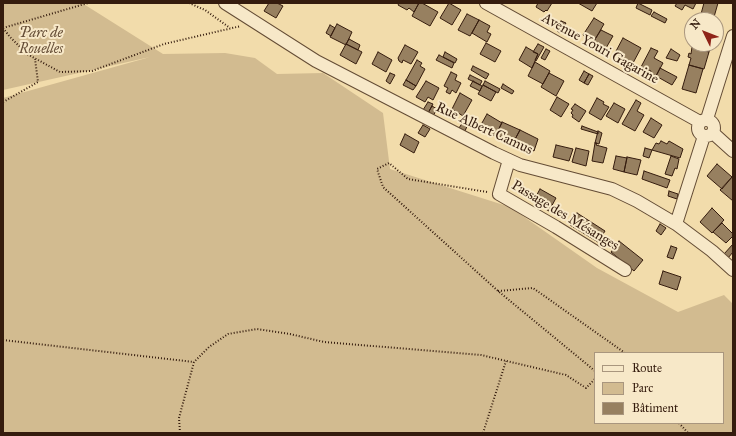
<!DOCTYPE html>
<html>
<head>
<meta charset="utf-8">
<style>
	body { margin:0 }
	#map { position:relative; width:736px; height:436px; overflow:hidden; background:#f2dcab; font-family:"IM FELL Great Primer",serif }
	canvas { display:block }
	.frame { position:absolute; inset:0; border:4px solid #351c0e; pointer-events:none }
	.legend { position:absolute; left:594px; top:352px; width:130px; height:72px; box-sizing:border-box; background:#f7e8c8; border:1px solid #a9967e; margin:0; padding:5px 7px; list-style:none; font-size:12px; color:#351c0e }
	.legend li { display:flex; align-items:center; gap:8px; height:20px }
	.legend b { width:20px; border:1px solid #a9967e }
	.north { position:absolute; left:684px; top:12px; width:40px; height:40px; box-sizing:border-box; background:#f7e8c8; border:1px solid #a9967e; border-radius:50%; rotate:313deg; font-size:11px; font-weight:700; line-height:16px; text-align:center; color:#351c0e }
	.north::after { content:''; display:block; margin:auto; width:14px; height:18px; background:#8f2418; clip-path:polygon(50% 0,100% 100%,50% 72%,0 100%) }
</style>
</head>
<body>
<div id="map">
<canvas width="736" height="436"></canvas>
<div class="frame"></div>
<ul class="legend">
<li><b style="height:5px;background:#f7e8c8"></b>Route</li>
<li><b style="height:11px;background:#d2bb90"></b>Parc</li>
<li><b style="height:11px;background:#978060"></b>Bâtiment</li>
</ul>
<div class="north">N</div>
</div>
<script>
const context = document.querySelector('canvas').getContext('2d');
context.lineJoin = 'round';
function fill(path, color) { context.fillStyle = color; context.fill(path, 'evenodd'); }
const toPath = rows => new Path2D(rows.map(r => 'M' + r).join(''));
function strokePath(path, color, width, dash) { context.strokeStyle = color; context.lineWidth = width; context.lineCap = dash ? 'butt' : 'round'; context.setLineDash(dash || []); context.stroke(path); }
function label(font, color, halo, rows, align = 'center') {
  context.font = font + ' "IM FELL Great Primer",serif'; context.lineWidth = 4; context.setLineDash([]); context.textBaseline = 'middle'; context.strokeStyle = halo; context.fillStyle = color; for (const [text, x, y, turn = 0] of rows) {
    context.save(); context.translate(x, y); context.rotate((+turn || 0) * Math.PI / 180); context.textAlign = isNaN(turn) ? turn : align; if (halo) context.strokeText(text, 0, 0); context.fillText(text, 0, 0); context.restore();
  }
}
const green = toPath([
	[3,3,82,3,163,54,225,53,255,58,277,74,323,73,383,113,390,169,510,207,597,268,678,312,724,295,733,304,733,433,3,433,3,98,150,57,3,90],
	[595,353,723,353,723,423,595,423]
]);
const building = toPath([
	[269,3,277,3,283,6,276,18,264,11,269,3],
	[399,3,419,3,414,12,409,8,407,10,398,5,399,3],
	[419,3,422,3,438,12,430,26,412,16,419,3],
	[449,3,461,10,452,25,440,18,449,3],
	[538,3,552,3,547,11,546,10,544,12,536,7,538,3],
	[578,3,597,3,592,11,578,3],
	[638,3,652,10,650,15,636,8,638,3],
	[677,3,696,3,693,9,685,5,682,10,675,6,677,3],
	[704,3,718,3,714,17,701,14,704,3],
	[654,12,667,19,665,23,651,16,654,12],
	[467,14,479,20,470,36,458,30,467,14],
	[594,18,604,24,594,41,583,35,594,18],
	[479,20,490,26,487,32,491,34,487,42,472,33,479,20],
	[561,21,566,23,560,33,556,30,561,21],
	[337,24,352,32,346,45,330,37,337,24],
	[330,25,335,28,331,36,326,33,330,25],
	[601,30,613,36,606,48,594,41,601,30],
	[623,38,641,48,633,63,615,53,623,38],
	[349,39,360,45,358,50,346,44,349,39],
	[486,43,501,51,495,62,480,54,486,43],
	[346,44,362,52,356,64,340,55,346,44],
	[538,44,544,47,536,61,535,60,538,54,533,52,538,44],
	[693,44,711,44,709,52,692,47,693,44],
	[405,45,418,52,411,64,403,60,402,63,399,61,398,58,405,45],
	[526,47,538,54,532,68,519,60,526,47],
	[692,47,709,52,704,69,689,65,691,58,688,57,689,53,691,54,692,47],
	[651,48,658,51,654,58,663,63,656,76,650,73,651,71,641,67,651,48],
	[546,49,550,51,545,60,541,58,546,49],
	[671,49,680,55,677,61,666,58,671,49],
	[378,52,392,60,386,72,372,64,378,52],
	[445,52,457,59,455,63,443,57,445,52],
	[439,55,454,63,452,68,436,60,439,55],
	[417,60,422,63,420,66,425,69,416,86,406,80,417,60],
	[535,62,550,71,543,84,528,76,535,62],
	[689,65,703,69,696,93,682,89,689,65],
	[473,66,489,74,486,79,471,70,473,66],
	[660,68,677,77,672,85,656,76,660,68],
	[584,71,589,74,584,83,579,80,584,71],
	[451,72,457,75,455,80,461,83,456,93,452,90,450,94,446,92,448,88,444,86,451,72],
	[390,73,395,75,390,84,386,81,390,73],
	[549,73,564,81,556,96,541,87,549,73],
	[589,74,593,76,588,85,584,83,589,74],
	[470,75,482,81,480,85,468,79,470,75],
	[406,80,416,86,413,90,403,85,406,80],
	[426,81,439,88,433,100,428,97,425,102,416,97,426,81],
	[473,81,482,86,480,91,470,86,473,81],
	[485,81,500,89,498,93,483,85,485,81],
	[503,84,514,91,512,94,501,88,503,84],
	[483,85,496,92,491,101,478,94,483,85],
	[460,93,472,100,463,116,452,109,460,93],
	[557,97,569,104,561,117,550,110,557,97],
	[597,98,604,102,603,104,609,107,601,120,589,113,597,98],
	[636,100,641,103,637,111,644,115,635,131,622,124,636,100],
	[428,102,433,104,428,113,423,110,428,102],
	[614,103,625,109,618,123,606,116,614,103],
	[575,104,586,111,579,122,572,117,573,115,571,113,573,110,571,109,575,104],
	[432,106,437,109,433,116,428,113,432,106],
	[487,114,502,123,495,136,486,131,484,133,478,130,487,114],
	[651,118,662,125,654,138,643,132,651,118],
	[463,122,468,124,465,131,459,128,463,122],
	[502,122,520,130,513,143,496,135,502,122],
	[423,125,430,129,425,137,418,133,423,125],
	[582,126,598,132,598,134,581,129,582,126],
	[520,130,538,139,534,151,530,149,530,151,513,143,520,130],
	[598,131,602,133,599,144,595,143,598,131],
	[405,134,419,142,414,153,400,145,405,134],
	[661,141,667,144,669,141,683,149,680,158,652,150,656,143,659,144,661,141],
	[595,143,597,143,596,145,607,148,603,163,592,161,595,143],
	[556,145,573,149,569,161,553,157,556,145],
	[576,148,589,151,586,166,572,162,576,148],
	[645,148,652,150,649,158,643,156,645,148],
	[616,156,627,158,624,172,613,169,616,156],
	[671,156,679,159,677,169,675,168,672,176,665,174,671,156],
	[627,157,641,160,637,175,624,172,627,157],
	[717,164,732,177,722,189,707,176,717,164],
	[644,171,670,180,667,188,642,179,644,171],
	[732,177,733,178,733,201,720,190,732,177],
	[540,189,556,198,549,211,533,202,540,189],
	[669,191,678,194,677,199,668,196,669,191],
	[712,208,724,220,712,233,700,222,712,208],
	[577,213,605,231,598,242,570,225,577,213],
	[722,223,733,234,733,236,726,243,713,232,722,223],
	[660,224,666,228,661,235,656,231,660,224],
	[619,241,643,260,634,271,611,252,619,241],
	[733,244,733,252,728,258,724,254,733,244],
	[671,246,677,248,673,259,667,257,671,246],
	[663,271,681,277,677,290,659,284,663,271]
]);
const path = toPath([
	[189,3,205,10,230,28],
	[3,28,10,37,27,54,60,72,92,71,164,44,241,26],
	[3,28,88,3],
	[3,102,38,82,35,59],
	[487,192,408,179,389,163,377,169,383,187,498,291,595,371],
	[498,291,533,288,625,353],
	[3,340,194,362],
	[679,423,688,433],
	[180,433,179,418,194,362,209,347,228,334,257,329,290,334,324,342,481,355,566,375,586,388,595,379],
	[483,433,506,361]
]);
const minor = toPath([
	[225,3,316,61,494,153,520,165,612,189,637,201,676,224,712,251,733,270],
	[486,3,700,122],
	[707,119,733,36],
	'698 128a8 8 0 1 1 16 0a8 8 0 1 1-16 0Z',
	[713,133,733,151],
	[509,160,499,194,556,227,625,270],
	[676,224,704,136]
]);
const parkNames = [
	["Parc de",41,34],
	["Rouelles",41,50]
];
const streetNames = [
	["Avenue Youri Gagarine",600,49,29],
	["Rue Albert Camus",484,129,25],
	["Passage des Mésanges",565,216,31]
];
fill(green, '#d2bb90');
fill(building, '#978060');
strokePath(building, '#351c0e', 1);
strokePath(minor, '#644c35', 14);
strokePath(path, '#351c0e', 2, [1, 2]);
strokePath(minor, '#f7e8c8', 12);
label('italic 14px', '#644c35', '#f7e8c8', parkNames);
label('14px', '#351c0e', '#f7e8c8', streetNames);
</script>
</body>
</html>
